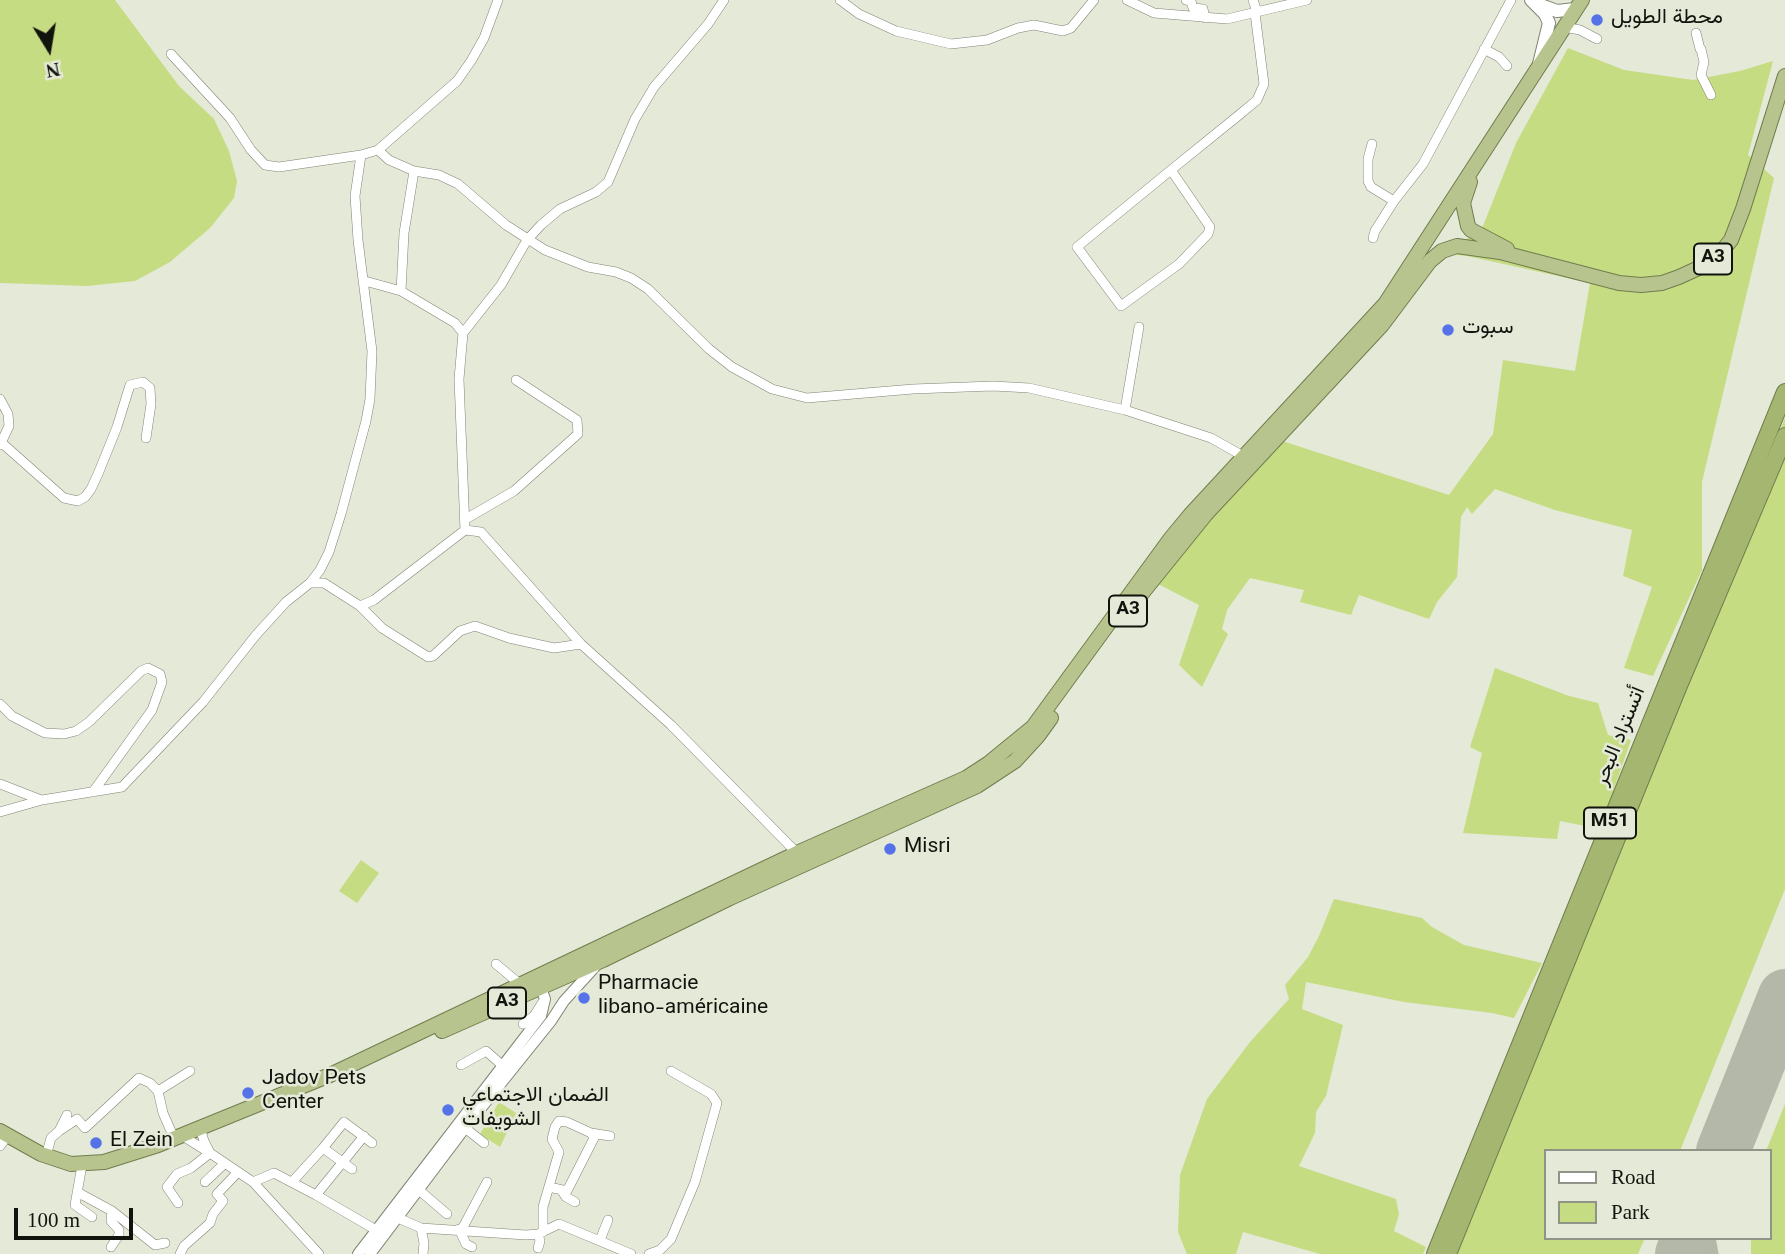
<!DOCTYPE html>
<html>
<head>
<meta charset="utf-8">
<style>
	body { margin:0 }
	#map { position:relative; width:1785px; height:1254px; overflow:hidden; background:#e4e9d8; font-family:Georgia,serif }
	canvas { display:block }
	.legend { position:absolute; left:1544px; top:1149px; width:228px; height:91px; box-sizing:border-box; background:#e4e9d8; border:2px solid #909387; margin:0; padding:9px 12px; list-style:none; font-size:21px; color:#11130d }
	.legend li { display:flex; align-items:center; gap:14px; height:35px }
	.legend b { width:35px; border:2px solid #909387 }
	.north { position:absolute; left:14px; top:14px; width:70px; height:70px; -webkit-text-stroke:5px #e4e9d8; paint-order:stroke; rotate:169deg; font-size:19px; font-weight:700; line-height:28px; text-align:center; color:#11130d }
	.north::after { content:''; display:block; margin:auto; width:24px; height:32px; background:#11130d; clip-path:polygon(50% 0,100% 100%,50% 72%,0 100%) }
	.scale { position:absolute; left:14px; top:1208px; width:119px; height:32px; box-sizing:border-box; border:4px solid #11130d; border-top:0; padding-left:9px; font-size:21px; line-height:24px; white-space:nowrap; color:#11130d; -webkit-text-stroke:5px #e4e9d8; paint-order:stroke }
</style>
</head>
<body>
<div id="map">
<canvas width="1785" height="1254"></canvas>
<ul class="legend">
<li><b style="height:9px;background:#fff"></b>Road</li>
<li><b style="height:19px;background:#c6dc82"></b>Park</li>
</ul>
<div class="north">N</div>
<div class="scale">100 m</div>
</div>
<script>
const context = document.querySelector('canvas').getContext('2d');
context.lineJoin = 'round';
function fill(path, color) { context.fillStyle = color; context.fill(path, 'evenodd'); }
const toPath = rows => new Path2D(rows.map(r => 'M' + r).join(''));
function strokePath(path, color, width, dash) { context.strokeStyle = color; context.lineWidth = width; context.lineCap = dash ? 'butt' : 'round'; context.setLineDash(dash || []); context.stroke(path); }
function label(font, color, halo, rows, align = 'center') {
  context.font = font + ' Georgia,Vazirmatn,serif'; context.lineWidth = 5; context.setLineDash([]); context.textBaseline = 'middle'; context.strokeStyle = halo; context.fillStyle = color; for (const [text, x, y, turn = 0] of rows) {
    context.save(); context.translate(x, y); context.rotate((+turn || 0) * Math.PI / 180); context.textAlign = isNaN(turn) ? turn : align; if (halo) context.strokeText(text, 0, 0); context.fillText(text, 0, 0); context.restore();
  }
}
const green = toPath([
	[0,0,115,0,179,86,214,119,229,151,237,181,234,198,210,228,170,262,135,281,87,286,0,283],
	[1568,48,1624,70,1693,80,1740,71,1773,61,1748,155,1774,178,1702,482,1702,570,1653,676,1624,668,1652,587,1623,576,1632,530,1555,510,1495,489,1472,514,1467,507,1461,517,1457,577,1437,602,1429,619,1359,595,1351,615,1300,602,1304,590,1250,578,1227,610,1222,629,1228,634,1202,687,1179,665,1199,605,1158,584,1273,438,1449,495,1493,434,1503,360,1575,371,1590,283,1467,256,1448,254,1483,226,1516,143],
	[1785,418,1785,889,1680,1151,1545,1151,1545,1238,1645,1238,1638,1254,1448,1254],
	[1495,668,1569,696,1598,703,1608,735,1631,740,1600,829,1560,821,1557,839,1463,833,1482,753,1470,747],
	[361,860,379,873,357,903,339,891],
	[1334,899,1422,918,1432,927,1464,945,1542,963,1514,1018,1492,1013,1404,1002,1306,982,1302,1009,1343,1025,1326,1096,1316,1112,1315,1133,1299,1166,1396,1199,1399,1214,1394,1231,1426,1247,1423,1254,1320,1254,1243,1232,1236,1254,1187,1254,1178,1232,1180,1175,1207,1099,1250,1042,1289,999,1285,985,1308,957,1319,936],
	[499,1102,516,1113,500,1147,480,1134],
	[1785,1104,1785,1254,1751,1254,1751,1238,1769,1238,1769,1151,1766,1151]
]);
const taxiway = toPath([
	[1729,1136,1745,1109,1785,1027],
	[1705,1238,1708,1254]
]);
const runway = toPath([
	[1723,1151,1785,996],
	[1682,1254,1688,1238]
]);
const minor = toPath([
	[840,0,859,14,896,31,951,44,987,40,1018,28,1034,25,1063,31,1071,28,1094,0],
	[1127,0,1154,13,1227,19,1307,0],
	[1186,0,1191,1,1193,8,1203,9,1205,18],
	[1253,0,1257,12],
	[1564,27,1580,30,1597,39],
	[1696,33,1700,49],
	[1484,49,1499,57,1507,66],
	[1701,49,1704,62,1701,75,1711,95],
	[171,54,230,118,251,150,265,165,279,167,361,155,378,150,457,81,471,61,484,38,498,0],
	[1372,144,1368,159,1368,181,1371,187,1394,201],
	[378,150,389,160,414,171,439,175,458,184,506,225,545,250,588,267,616,272,631,278,648,289,709,349,732,367,772,389,807,398,913,389,993,386,1029,388,1125,410,1211,438,1243,456],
	[1171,170,1210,227,1208,234,1179,264,1121,306,1077,247,1171,170,1239,115,1257,100,1264,84,1255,13],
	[414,171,404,233,401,291,455,323,463,333,459,379,465,530],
	[1373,238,1375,231,1394,201,1423,164,1511,0],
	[365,281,401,291],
	[463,333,501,285,527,240,541,225,560,209,596,192,608,182,635,119,654,87,708,24,724,0],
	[0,399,8,414,9,426,0,445],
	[1125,410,1139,327],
	[2,443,64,498,78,501,85,497,91,489,98,474,117,427,130,385,143,382,150,388,151,404,146,438],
	[464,520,514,491,578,434,577,420,516,380],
	[310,583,324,583,360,606,382,628,428,657,433,656,460,631,475,626,509,638,554,648,581,644],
	[360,606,374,600,465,530,481,532,581,644,671,725,797,853],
	[0,704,12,716,35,728,45,733,64,734,76,731,89,722,141,671,148,668,160,674,162,682,152,710,93,792],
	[0,784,41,800],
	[0,812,42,800,122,787,203,702,256,635,286,602,310,583,320,570,329,552,341,514,366,421,370,399,372,351,358,240,355,196,361,155],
	[496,964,521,985],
	[523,1024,534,1016,542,1003],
	[461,1065,486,1051,503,1066],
	[200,1128,204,1141,210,1153,253,1182,319,1254],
	[465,1128,484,1143],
	[59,1131,67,1115],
	[591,1133,610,1136],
	[174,1138,163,1113,158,1091,190,1071],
	[0,1146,8,1135],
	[323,1148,344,1122,372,1143],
	[46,1156,51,1138,59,1131,77,1119,85,1128,139,1078,150,1083,158,1091],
	[82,1165,75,1205,92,1217],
	[205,1182,225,1163],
	[253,1182,274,1173,316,1195,376,1230],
	[292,1182,323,1148,352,1169],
	[419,1190,447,1214],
	[562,1191,566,1197,575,1202],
	[77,1192,112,1211,111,1221,119,1230,119,1235,111,1247],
	[316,1195,364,1136],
	[178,1203,167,1187,177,1174,191,1168,210,1153,181,1135],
	[112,1211,155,1245,165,1243],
	[398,1218,421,1228,526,1235,538,1234,559,1224,631,1254],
	[421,1228,424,1243,423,1254],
	[459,1229,466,1244,472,1247],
	[462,1229,487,1182],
	[543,1232,543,1207,559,1152,552,1139,555,1127,559,1121,567,1122,591,1133,594,1138,567,1191,549,1187],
	[538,1234,540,1241,538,1248],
	[600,1240,608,1220],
	[180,1254,184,1246,210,1223,213,1214,223,1201,217,1194,238,1172],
	[649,1254,660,1250,671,1239,695,1182,717,1103,711,1094,671,1071]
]);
const tertiary = toPath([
	[358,1254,541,1016,545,999,541,988],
	[370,1254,465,1128,551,1021,564,1001,595,967]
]);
const secondary = toPath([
	[1531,0,1545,14,1549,23,1539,64],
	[1538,4,1557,11,1575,9]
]);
const trunk = toPath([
	[1470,182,1463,203,1468,226,1471,230,1507,249],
	[1139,597,1206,514,1382,325,1430,261,1442,251,1457,246,1500,252,1619,283,1641,285,1662,283,1679,277,1703,266,1718,256,1731,240,1743,209,1785,76],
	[442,1031,603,960,730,898,977,786,1015,761,1038,736,1051,718],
	[0,1131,41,1154,71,1164,104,1162,158,1145,330,1075,797,853,966,778,989,763,1033,727,1171,538,1190,515,1385,304,1582,0]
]);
const motorway = toPath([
	[1435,1254,1785,392],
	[1448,1254,1678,688,1785,436]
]);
const markers = [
	[1597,20,7,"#5672e8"],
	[1448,330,7,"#5672e8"],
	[890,849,7,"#5672e8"],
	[584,998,7,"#5672e8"],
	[248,1093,7,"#5672e8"],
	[448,1110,7,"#5672e8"],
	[96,1143,7,"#5672e8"]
];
const shields = [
	[1713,259,38],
	[1128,611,38],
	[1610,823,52],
	[507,1003,38]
];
const shieldNames = [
	["A3",1713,259],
	["A3",1128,611],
	["M51",1610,823],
	["A3",507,1003]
];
const poiNames = [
	["محطة الطويل",1611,20],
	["سبوت",1462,330],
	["Misri",904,849],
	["Pharmacie",598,986],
	["libano-américaine",598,1010],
	["Jadov Pets",262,1081],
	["Center",262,1105],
	["الضمان الاجتماعي",462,1098],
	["الشويفات",462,1122],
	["El Zein",110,1143]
];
const streetNames = [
	["أتستراد البحر",1622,737,-68]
];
fill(green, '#c6dc82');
strokePath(taxiway, '#b3b8a9', 21);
strokePath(runway, '#b3b8a9', 54);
strokePath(minor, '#7f8474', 10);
strokePath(tertiary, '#7f8474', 12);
strokePath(secondary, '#7f8474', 14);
strokePath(trunk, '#717d4e', 16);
strokePath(motorway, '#717d4e', 18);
strokePath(minor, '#fff', 9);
strokePath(tertiary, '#fff', 10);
strokePath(secondary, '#fff', 12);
strokePath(trunk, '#b7c48e', 14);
strokePath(motorway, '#a5b671', 16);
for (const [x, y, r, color] of markers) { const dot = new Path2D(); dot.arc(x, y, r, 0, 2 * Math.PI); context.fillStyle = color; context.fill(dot); strokePath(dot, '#e4e9d8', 2.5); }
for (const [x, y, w] of shields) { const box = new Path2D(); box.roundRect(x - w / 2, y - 15.5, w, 31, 5); context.fillStyle = '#e4e9d8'; context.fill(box); strokePath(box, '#11130d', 2); }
label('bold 19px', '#11130d', null, shieldNames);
label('21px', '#11130d', '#e4e9d8', poiNames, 'left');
label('21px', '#11130d', '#e4e9d8', streetNames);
</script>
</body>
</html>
